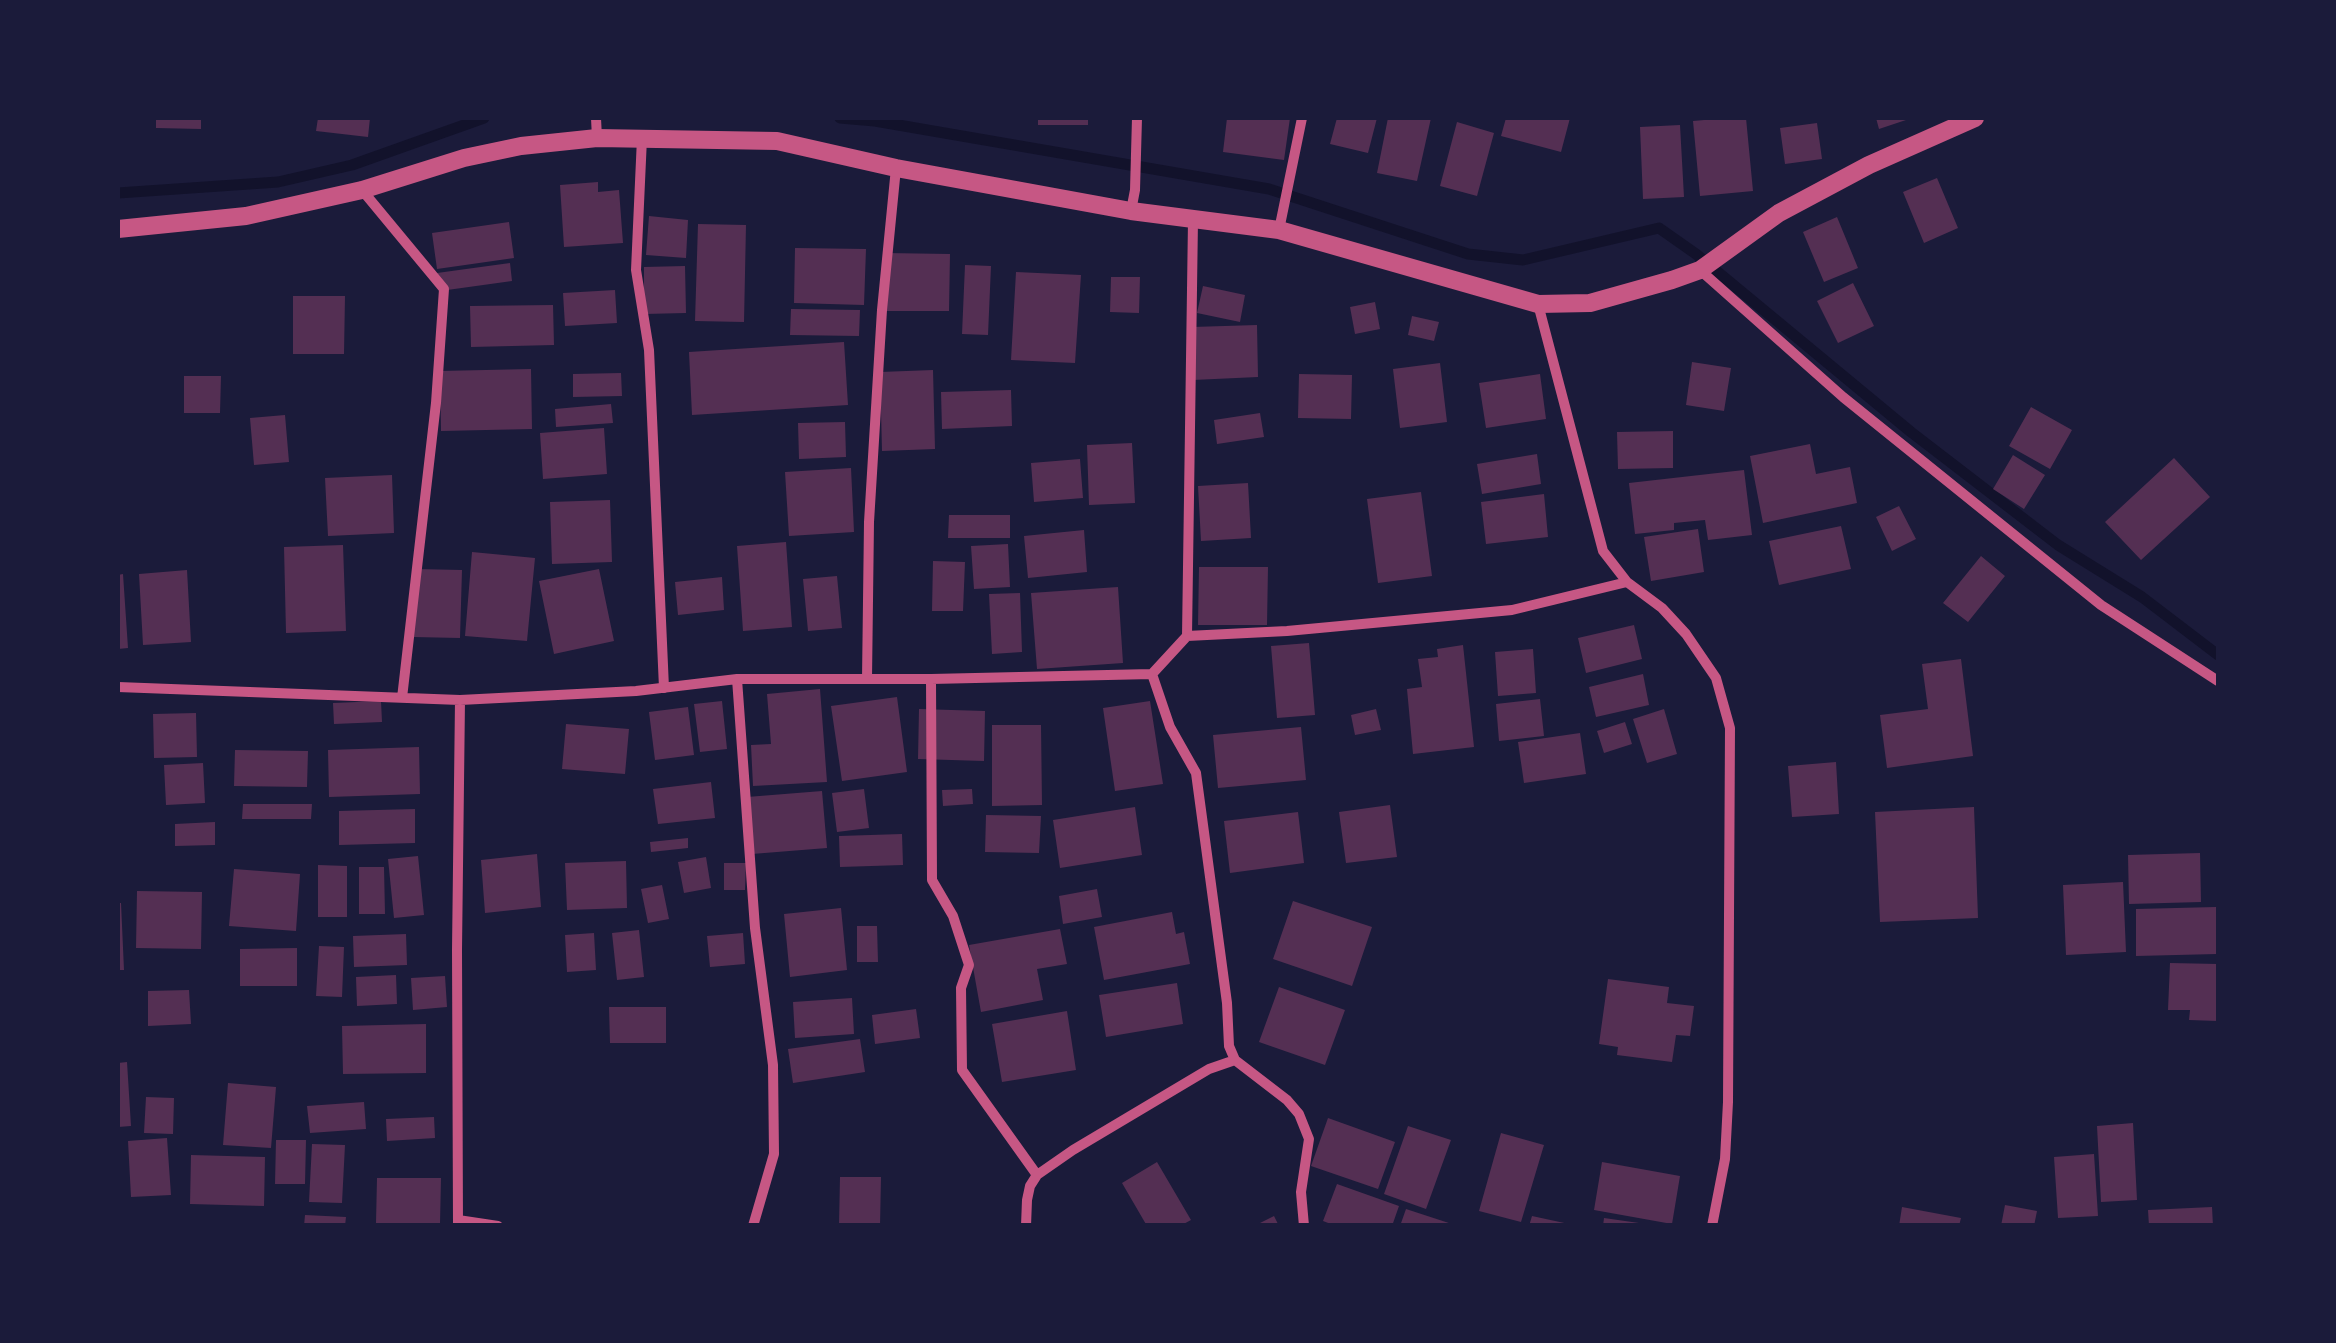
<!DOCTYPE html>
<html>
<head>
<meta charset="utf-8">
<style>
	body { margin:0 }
	#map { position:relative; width:2336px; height:1343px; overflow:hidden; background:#1b1b3a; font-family:"Space Grotesk",sans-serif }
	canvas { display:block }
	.frame { position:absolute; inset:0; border:120px solid #1b1b3a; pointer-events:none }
</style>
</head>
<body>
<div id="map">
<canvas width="2336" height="1343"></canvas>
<div class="frame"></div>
</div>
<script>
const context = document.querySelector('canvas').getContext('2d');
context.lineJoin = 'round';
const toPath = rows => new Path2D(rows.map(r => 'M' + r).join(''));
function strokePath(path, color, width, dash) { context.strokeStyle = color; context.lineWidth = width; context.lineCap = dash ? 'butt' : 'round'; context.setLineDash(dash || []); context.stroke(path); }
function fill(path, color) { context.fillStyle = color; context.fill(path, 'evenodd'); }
const stream = toPath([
	[840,118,875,121,1269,189,1468,254,1523,260,1659,228,1696,254,1911,432,2058,545,2142,597,2218,655],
	[118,193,278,182,352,165,484,118]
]);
const building = toPath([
	[156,118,201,118,201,129,156,128],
	[318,118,370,118,368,137,316,131],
	[1038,118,1088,118,1088,125,1038,125],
	[1227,118,1290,118,1284,160,1223,152],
	[1337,118,1377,118,1368,153,1330,144],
	[1388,118,1431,118,1417,181,1377,173],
	[1506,118,1570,118,1561,152,1501,136],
	[1727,118,1746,118,1753,191,1700,196,1693,121],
	[1876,118,1912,118,1879,129],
	[1457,122,1494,133,1477,196,1440,186],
	[1817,123,1822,159,1785,164,1780,128],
	[1680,125,1684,197,1643,199,1640,127],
	[1937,178,1958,228,1924,243,1903,192],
	[598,182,598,192,619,190,623,243,564,247,560,185],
	[649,216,688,220,686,258,646,255],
	[1837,217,1858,268,1824,282,1803,232],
	[509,222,514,258,437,269,432,233],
	[698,224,746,225,744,322,695,321],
	[795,248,866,249,864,305,794,303],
	[885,253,950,254,949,311,885,311],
	[510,263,512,281,440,291,437,273],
	[965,265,991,266,988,335,962,334],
	[685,266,686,313,644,314,644,267],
	[1016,272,1081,275,1075,363,1011,360],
	[1111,277,1140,277,1139,313,1110,312],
	[1853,283,1874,326,1838,343,1817,301],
	[1203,286,1245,295,1240,322,1197,313],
	[615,290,617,323,565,326,563,293],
	[293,296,345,296,344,354,293,354],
	[1375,302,1380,329,1355,334,1350,307],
	[553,305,554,345,471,347,470,306],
	[791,309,860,310,859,336,790,335],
	[1412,316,1439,322,1434,341,1408,335],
	[1257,325,1258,377,1193,380,1192,327],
	[844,342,848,405,692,415,689,352],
	[1692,362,1731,368,1724,411,1686,405],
	[1440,363,1447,422,1400,428,1393,369],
	[531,369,532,429,441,431,440,371],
	[933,370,935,449,882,451,880,372],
	[621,373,622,396,573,397,573,374],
	[1299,374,1352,375,1351,419,1298,418],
	[1540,374,1546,419,1486,428,1479,383],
	[184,376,221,376,220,413,184,413],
	[1011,390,1012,426,942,429,941,392],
	[611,404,613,423,556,427,555,409],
	[2031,407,2072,430,2050,469,2009,446],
	[1260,413,1264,437,1217,444,1214,420],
	[285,415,289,462,254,465,250,418],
	[845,422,846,457,799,459,798,423],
	[604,428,607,474,543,479,540,433],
	[1673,431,1673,468,1618,469,1617,432],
	[1132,443,1135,503,1089,505,1087,445],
	[1810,444,1816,474,1850,467,1857,503,1763,523,1750,456],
	[1537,454,1541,484,1482,494,1477,464],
	[2013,455,2045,475,2024,509,1993,489],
	[2174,458,2210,497,2141,560,2105,522],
	[1080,459,1083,498,1034,502,1031,463],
	[851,468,854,532,789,536,785,472],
	[1744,470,1752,535,1708,540,1705,520,1674,523,1674,530,1635,534,1629,483],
	[392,475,394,533,328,536,325,478],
	[1248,483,1251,538,1201,541,1198,486],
	[1421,492,1432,576,1378,583,1367,499],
	[1544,494,1548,537,1486,544,1481,502],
	[610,500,612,562,552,564,550,502],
	[1899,506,1916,539,1892,551,1876,517],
	[949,515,1010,515,1010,538,948,538],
	[1841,526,1851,569,1779,585,1769,541],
	[1698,529,1704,572,1651,581,1644,537],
	[1084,530,1087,572,1028,578,1024,536],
	[786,542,792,627,743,631,737,546],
	[1008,544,1010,587,974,589,971,546],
	[343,545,346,631,286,633,284,547],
	[472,552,535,558,527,641,465,636],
	[1981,556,2005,576,1968,622,1943,603],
	[933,561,965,562,963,611,932,611],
	[1199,567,1268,567,1267,625,1198,625],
	[415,569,462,570,460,638,413,637],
	[599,569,614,641,554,654,539,581],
	[187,570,191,642,143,645,139,574],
	[123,574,128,648,118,649,118,575],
	[837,576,842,628,808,631,803,579],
	[722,577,724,610,678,615,675,582],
	[1118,587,1123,663,1037,669,1031,593],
	[1020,593,1022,652,992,654,989,594],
	[1634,625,1642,659,1586,673,1578,638],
	[1309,643,1315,715,1277,718,1271,646],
	[1463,645,1474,747,1413,754,1407,689,1422,687,1418,659,1438,657,1437,649],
	[1533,649,1536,693,1498,696,1495,652],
	[1961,659,1973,756,1887,768,1880,715,1928,709,1922,664],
	[1643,674,1649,705,1596,717,1589,687],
	[820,689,827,782,753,786,751,745,771,744,767,694],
	[897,697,907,772,842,781,831,706],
	[1540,699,1544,736,1499,741,1496,704],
	[381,701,382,722,334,724,333,703],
	[722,701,727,749,700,752,694,704],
	[1150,701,1163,784,1115,791,1103,708],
	[688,707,694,755,655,760,649,712],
	[919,709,985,711,984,761,918,759],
	[1376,709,1381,730,1355,735,1351,715],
	[1664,709,1677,754,1647,763,1633,719],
	[196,713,197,757,154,758,153,714],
	[1625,722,1632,744,1604,753,1597,731],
	[566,724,629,729,625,774,562,769],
	[992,725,1041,725,1042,805,992,806],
	[1301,727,1306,780,1218,788,1213,735],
	[1580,733,1586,774,1524,783,1518,742],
	[419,747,420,794,329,797,328,750],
	[235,750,308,751,307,787,234,786],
	[1836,762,1839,814,1792,817,1788,766],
	[203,763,205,803,166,805,164,765],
	[711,782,715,818,658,824,653,789],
	[864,789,869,828,837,832,832,793],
	[972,789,973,804,943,806,942,790],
	[822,791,827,848,752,854,747,797],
	[243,804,312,804,311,819,242,819],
	[1390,805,1397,857,1346,863,1339,812],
	[1135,807,1142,855,1060,868,1053,820],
	[1974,807,1978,918,1880,922,1875,812],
	[415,809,415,843,339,845,339,811],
	[1298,812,1304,863,1230,873,1224,821],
	[986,815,1041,816,1039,853,985,852],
	[215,822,215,845,175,846,175,824],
	[902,834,903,865,840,867,839,836],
	[688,838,688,848,651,852,650,842],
	[2200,853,2201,902,2129,904,2128,855],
	[537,854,541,907,485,913,481,860],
	[418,856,424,915,394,918,388,859],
	[706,857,711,888,684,893,678,862],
	[626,861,627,908,567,910,565,863],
	[724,863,746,863,745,890,724,890],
	[318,865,347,866,347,917,318,917],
	[359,867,384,867,385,914,359,914],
	[234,869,300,874,296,931,229,926],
	[2123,882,2126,952,2066,955,2063,885],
	[662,885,669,919,648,923,641,889],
	[1097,889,1102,917,1063,924,1059,896],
	[137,891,202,892,201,949,136,948],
	[1293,901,1372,927,1352,986,1273,959],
	[118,903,121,903,124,970,118,970],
	[2216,907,2217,954,2136,956,2136,909],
	[841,908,847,970,790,977,784,914],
	[1172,912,1176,934,1184,932,1190,964,1104,980,1094,927],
	[857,926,877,926,878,962,857,962],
	[1060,929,1067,964,1037,969,1043,1000,981,1012,969,945],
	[639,930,644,977,617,980,612,933],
	[594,933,596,970,567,972,565,935],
	[743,933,745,964,710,967,707,936],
	[406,934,407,965,354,967,353,936],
	[319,946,344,947,342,997,316,996],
	[297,948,297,986,240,986,240,949],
	[2170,963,2218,964,2218,1021,2189,1020,2190,1010,2168,1010],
	[396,975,397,1004,357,1006,356,977],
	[445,976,447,1007,413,1010,411,978],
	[1608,979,1669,987,1667,1003,1694,1006,1690,1036,1676,1035,1672,1062,1617,1055,1618,1047,1599,1044],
	[1177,983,1183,1024,1106,1037,1099,995],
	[1279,987,1345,1010,1325,1065,1259,1042],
	[189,990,191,1024,148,1026,148,991],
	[852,998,854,1034,795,1038,793,1002],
	[609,1007,666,1007,666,1043,610,1043],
	[916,1009,920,1038,875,1044,872,1015],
	[1067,1011,1076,1070,1002,1082,992,1024],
	[426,1024,426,1073,343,1074,342,1026],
	[860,1039,865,1072,793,1083,788,1049],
	[127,1062,131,1126,118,1127,118,1063],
	[228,1083,276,1087,271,1148,223,1145],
	[146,1097,174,1098,173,1134,144,1133],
	[364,1102,366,1129,310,1133,307,1106],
	[434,1117,435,1138,387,1141,386,1119],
	[1328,1118,1395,1142,1378,1189,1311,1166],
	[2133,1123,2137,1200,2101,1202,2097,1126],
	[1408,1126,1451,1140,1426,1209,1384,1194],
	[1501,1133,1544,1145,1521,1222,1479,1211],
	[167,1138,171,1195,131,1197,128,1141],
	[276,1140,306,1140,305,1184,275,1184],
	[312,1144,345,1145,342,1203,309,1202],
	[2094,1154,2098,1216,2058,1218,2054,1157],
	[191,1155,265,1157,264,1206,190,1204],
	[1157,1162,1191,1220,1180,1226,1147,1226,1122,1183],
	[1602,1162,1680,1176,1672,1224,1594,1210],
	[840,1177,881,1177,880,1226,839,1226],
	[377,1178,441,1178,440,1224,376,1223],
	[1337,1184,1399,1206,1392,1226,1336,1226,1323,1221],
	[2005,1205,2037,1211,2034,1226,2001,1226],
	[1902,1207,1961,1218,1959,1226,1899,1226],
	[2212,1207,2213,1226,2149,1226,2148,1210],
	[1406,1209,1455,1225,1455,1226,1400,1226],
	[305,1215,346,1217,345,1226,304,1226],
	[1274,1216,1279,1226,1254,1226],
	[1532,1216,1569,1224,1569,1226,1529,1226],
	[1604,1218,1639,1223,1639,1226,1603,1226]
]);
const minor = toPath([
	[596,118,597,138],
	[642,138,636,270,649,350,664,688],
	[362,190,444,289,436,403,402,698],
	[1131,211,1135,190,1137,118],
	[1279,230,1302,118],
	[1700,270,1843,397,2101,605,2218,681],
	[1538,304,1603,551,1627,582,1662,608,1686,634,1716,678,1730,728,1728,1102,1725,1159,1712,1226],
	[1187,636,1193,220],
	[1152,674,1170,727,1196,773,1227,1003,1229,1046,1235,1060,1287,1100,1299,1114,1309,1139,1301,1192,1304,1226],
	[737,679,755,928,773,1065,774,1154,753,1226],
	[867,679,869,522,882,310,896,168],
	[931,679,932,880,953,916,969,965,961,988,962,1070,1037,1175],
	[118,687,460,700,636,691,737,679,931,679,1152,674,1187,636,1287,631,1512,610,1627,582],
	[458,1220,498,1226],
	[458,1226,457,950,460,700],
	[1026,1226,1027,1200,1030,1186,1037,1175,1073,1150,1209,1069,1235,1060]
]);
const tertiary = toPath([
	[118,229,246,216,362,190,464,158,521,146,597,138,777,141,896,168,1131,211,1279,230,1538,304,1590,303,1672,280,1700,270,1779,213,1869,165,1975,118]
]);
strokePath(stream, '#12122b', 11);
fill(building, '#542f53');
strokePath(minor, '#c65784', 10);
strokePath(tertiary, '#c65784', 18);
</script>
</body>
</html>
